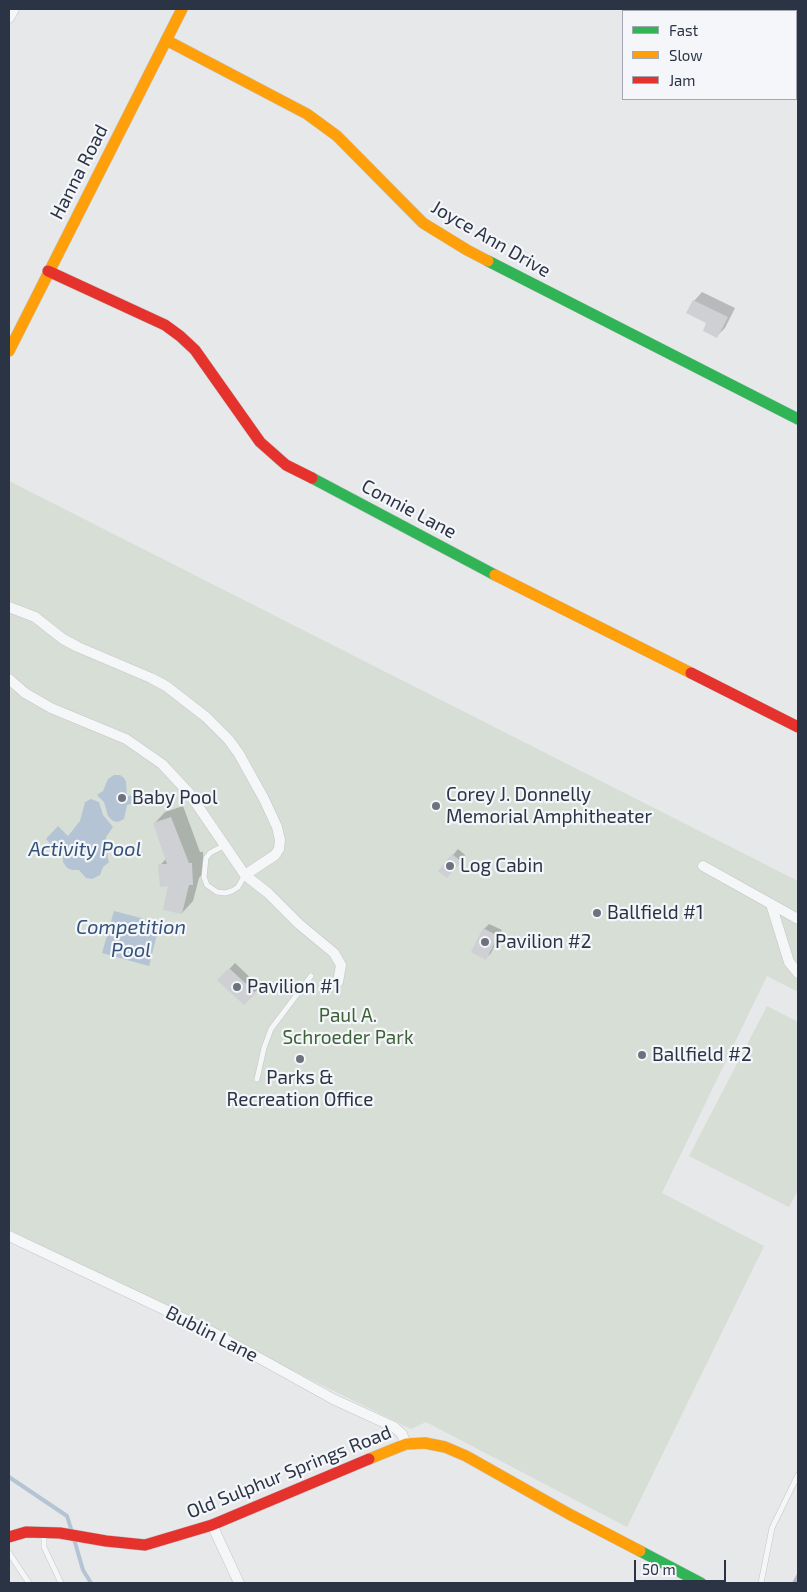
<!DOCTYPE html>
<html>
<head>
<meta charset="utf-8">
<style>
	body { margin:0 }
	#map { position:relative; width:807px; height:1592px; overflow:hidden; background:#e6e8ea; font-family:"Exo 2",sans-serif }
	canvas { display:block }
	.frame { position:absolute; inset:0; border:10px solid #2b3445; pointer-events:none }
	.legend { position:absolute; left:622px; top:10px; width:175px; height:90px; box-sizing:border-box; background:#f4f6f9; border:1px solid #a4a8b1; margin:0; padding:6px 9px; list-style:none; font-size:15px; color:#2b3445 }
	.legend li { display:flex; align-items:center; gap:10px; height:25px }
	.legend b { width:25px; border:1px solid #a4a8b1 }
	.scale { position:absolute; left:634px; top:1560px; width:92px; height:22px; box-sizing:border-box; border:2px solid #2b3445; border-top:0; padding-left:6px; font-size:15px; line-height:18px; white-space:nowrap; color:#2b3445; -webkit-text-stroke:4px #f4f6f9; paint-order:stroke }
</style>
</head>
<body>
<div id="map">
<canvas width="807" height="1592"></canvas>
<div class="frame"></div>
<ul class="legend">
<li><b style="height:6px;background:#30b455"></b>Fast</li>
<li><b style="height:6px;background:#ff9f0a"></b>Slow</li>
<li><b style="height:6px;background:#e5322d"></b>Jam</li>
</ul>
<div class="scale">50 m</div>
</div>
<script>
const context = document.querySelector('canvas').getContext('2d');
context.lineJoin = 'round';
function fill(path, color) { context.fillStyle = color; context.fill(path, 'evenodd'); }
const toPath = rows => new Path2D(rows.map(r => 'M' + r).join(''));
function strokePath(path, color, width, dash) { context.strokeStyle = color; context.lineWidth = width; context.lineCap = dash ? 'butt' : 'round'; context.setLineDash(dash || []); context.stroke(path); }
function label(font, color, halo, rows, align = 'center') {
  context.font = font + ' "Exo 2",sans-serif'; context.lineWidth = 4.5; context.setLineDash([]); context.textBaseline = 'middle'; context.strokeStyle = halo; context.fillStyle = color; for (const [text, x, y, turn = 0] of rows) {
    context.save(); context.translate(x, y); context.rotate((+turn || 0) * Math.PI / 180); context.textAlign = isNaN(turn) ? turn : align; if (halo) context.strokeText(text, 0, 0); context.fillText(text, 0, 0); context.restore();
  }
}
const green = toPath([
	[9,481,798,881,798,992,767,976,662,1193,764,1246,627,1527,426,1422,411,1429,9,1231],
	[767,1006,798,1022,798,1190,789,1207,689,1156]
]);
const water = toPath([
	[114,775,120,775,124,778,126,782,127,796,138,795,142,800,140,805,137,807,131,804,127,805,124,819,118,822,113,821,108,816,104,802,97,795,103,791,108,779],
	[91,799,99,802,103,815,113,827,106,837,108,859,109,862,103,867,100,875,92,879,86,878,79,870,72,870,67,868,63,862,63,852,57,850,46,839,58,826,68,836,80,821,85,802],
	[114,911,160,923,149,966,102,953]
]);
const shadow = toPath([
	[702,292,735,308,725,328,717,336,694,301],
	[183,806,200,852,203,852,204,872,199,878,193,901,182,913,160,865,167,858,154,824,165,812],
	[458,849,465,855,453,871,453,855],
	[489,924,502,930,491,953,486,958,484,929],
	[235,963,260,987,244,1003,219,980],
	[798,1572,798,1583,792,1583]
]);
const stream = toPath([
	[9,1477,67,1516,72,1532],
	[74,1539,83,1570,91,1583]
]);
const building = toPath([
	[693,300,728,317,717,338,703,331,706,323,686,313],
	[171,817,189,863,192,863,193,885,189,885,182,914,163,910,168,886,160,887,158,864,167,864,153,823],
	[452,854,461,861,447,878,438,871],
	[483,928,498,936,486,960,471,952],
	[229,968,256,993,244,1005,217,980]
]);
const lane = toPath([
	[225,845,210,853,206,858,204,877,207,885,217,892,225,893,232,891,238,887,245,875],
	[257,1079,264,1048,271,1029,311,976],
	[44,1533,44,1547,61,1583],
	[9,1553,29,1583],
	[761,1583,772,1528,798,1475]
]);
const street = toPath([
	[646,9,651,11],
	[9,18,14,9],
	[796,90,798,92],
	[9,607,35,617,63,639,78,647,151,678,166,686,206,717,229,740,239,754,264,799,277,827,280,840,279,849,275,855,245,875],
	[9,679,25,693,51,708,126,739,162,764,189,793,245,875,268,893,299,924,334,953,341,965,338,982],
	[703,866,798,919],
	[771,904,789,962,798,973],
	[9,1236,214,1333,333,1399,394,1427,402,1434,406,1444],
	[212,1525,239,1583]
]);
const fast = toPath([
	[488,261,798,419],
	[312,478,495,575],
	[640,1551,701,1583]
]);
const slow = toPath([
	[166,40,307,114,337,136,423,223,467,250,488,261],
	[9,351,182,9],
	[495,575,691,673],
	[369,1459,406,1444,425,1443,445,1447,466,1456,569,1514,640,1551]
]);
const jam = toPath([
	[48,271,165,325,180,336,195,350,260,442,286,465,312,478],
	[691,673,798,727],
	[9,1537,26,1532,60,1533,106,1541,145,1545,212,1525,369,1459]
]);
const markers = [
	[122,798,5,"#6c737f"],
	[436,806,5,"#6c737f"],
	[450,866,5,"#6c737f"],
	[597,913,5,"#6c737f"],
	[485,942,5,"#6c737f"],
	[237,987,5,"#6c737f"],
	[642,1055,5,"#6c737f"],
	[300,1059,5,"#6c737f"]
];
const streetNames = [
	["Hanna Road",79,172,-63],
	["Joyce Ann Drive",491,239,30],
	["Connie Lane",409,509,28],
	["Bublin Lane",212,1334,27],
	["Old Sulphur Springs Road",289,1472,-22]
];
const poiNames = [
	["Corey J. Donnelly",446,795],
	["Memorial Amphitheater",446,817],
	["Baby Pool",132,798],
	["Log Cabin",460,866],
	["Ballfield #1",607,913],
	["Pavilion #2",495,942],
	["Pavilion #1",247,987],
	["Ballfield #2",652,1055],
	["Parks &",300,1078,"center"],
	["Recreation Office",300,1100,"center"]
];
const parkNames = [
	["Paul A.",348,1016],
	["Schroeder Park",348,1038]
];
const waterNames = [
	["Activity Pool",85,849],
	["Competition",131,927],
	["Pool",131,950]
];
fill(green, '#d6ded6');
fill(water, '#b4c4d5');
fill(shadow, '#0003');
strokePath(stream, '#b4c4d5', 4);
fill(building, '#ced0d3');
strokePath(lane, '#c4c6c8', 6);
strokePath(street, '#c4c6c8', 11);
strokePath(fast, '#c4c6c8', 12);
strokePath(slow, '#c4c6c8', 12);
strokePath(jam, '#c4c6c8', 12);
strokePath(lane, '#f5f6f7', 5);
strokePath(street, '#f5f6f7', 10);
strokePath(fast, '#30b455', 11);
strokePath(slow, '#ff9f0a', 11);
strokePath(jam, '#e5322d', 11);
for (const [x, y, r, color] of markers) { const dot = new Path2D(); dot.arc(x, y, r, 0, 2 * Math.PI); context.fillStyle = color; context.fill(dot); strokePath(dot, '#f4f6f9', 2); }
label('19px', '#2b3445', '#f4f6f9', streetNames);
label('19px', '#2b3445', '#f4f6f9', poiNames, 'left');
label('19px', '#3f6138', '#f4f6f9', parkNames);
label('italic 20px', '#34527a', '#f4f6f9', waterNames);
</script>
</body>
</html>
